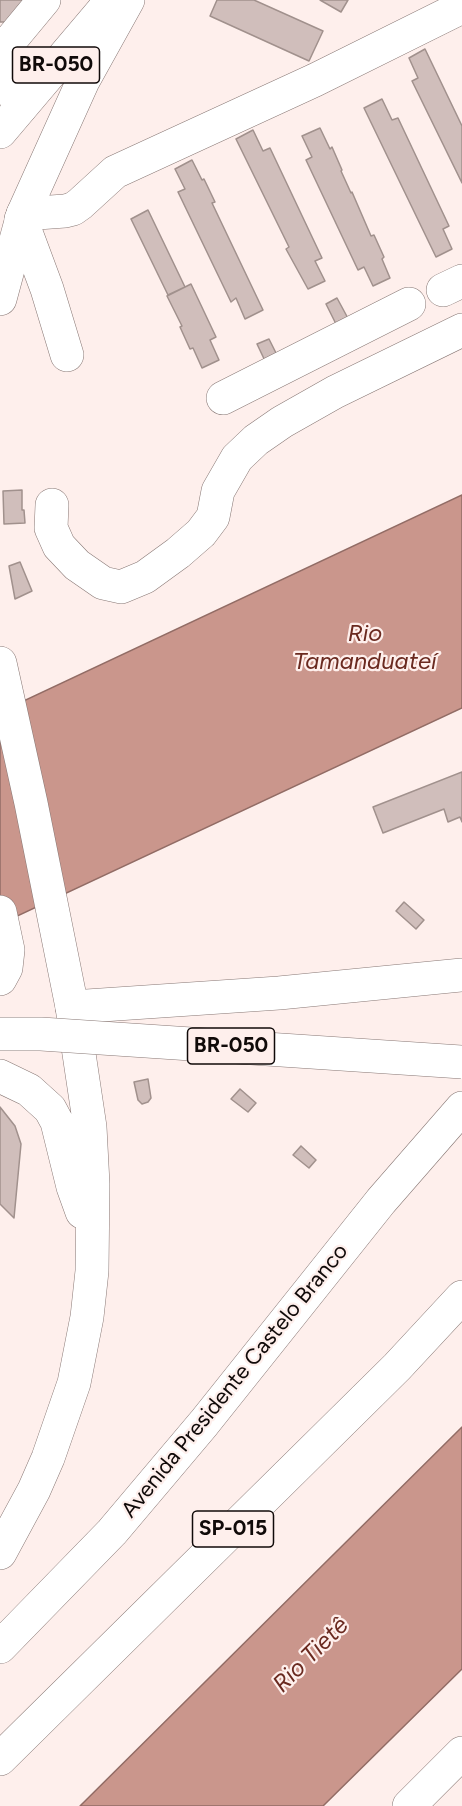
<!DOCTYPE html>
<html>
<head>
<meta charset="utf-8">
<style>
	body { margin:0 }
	canvas { display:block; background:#feefec }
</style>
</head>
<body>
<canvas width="462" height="1806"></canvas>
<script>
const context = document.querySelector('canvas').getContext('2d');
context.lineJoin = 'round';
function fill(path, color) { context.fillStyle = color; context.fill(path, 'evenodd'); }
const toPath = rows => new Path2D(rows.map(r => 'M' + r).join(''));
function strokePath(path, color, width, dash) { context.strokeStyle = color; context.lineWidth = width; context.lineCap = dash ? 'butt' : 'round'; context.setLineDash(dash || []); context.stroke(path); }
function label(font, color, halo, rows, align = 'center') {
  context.font = font + ' Figtree,sans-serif'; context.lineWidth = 4.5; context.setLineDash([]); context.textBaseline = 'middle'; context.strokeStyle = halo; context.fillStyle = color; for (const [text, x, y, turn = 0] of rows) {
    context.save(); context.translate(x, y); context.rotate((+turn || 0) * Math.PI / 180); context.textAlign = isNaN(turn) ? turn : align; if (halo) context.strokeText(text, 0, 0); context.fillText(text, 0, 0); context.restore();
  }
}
const water = toPath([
	[462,495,462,708,0,924,0,712,462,495],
	[462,1427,462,1669,323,1806,80,1806,462,1427]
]);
const building = toPath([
	[0,0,38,0,7,22,0,22,0,0],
	[217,0,254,0,323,31,309,61,210,16,217,0],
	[320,0,348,0,341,12,320,0],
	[425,49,462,126,462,183,412,81,418,78,409,58,425,49],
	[382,99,392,120,398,118,449,226,443,229,452,249,436,257,364,108,382,99],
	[320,128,330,149,332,147,342,170,341,171,351,193,352,192,371,236,374,235,384,257,382,259,390,278,373,286,364,267,358,270,306,160,312,157,302,136,320,128],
	[253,130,263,151,270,148,322,258,315,261,325,281,308,289,286,249,289,247,236,139,253,130],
	[192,160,202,180,204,179,215,202,212,203,263,310,245,319,236,298,231,302,178,192,185,189,175,169,192,160],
	[148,210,185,287,168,295,131,219,148,210],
	[191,284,216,337,210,340,219,360,202,368,193,348,190,349,180,327,182,326,167,296,191,284],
	[337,298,350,322,338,328,326,304,337,298],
	[269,339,278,357,266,363,257,344,269,339],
	[22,490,22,510,24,510,25,523,4,524,3,491,22,490],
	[20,562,32,591,15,599,9,566,20,562],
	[462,772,462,822,460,817,448,822,444,809,383,833,373,807,462,772],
	[404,902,424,920,416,929,396,911,404,902],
	[148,1079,151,1098,148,1102,142,1104,138,1100,134,1082,148,1079],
	[240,1089,256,1103,248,1112,231,1099,240,1089],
	[0,1107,15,1126,21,1144,14,1218,0,1204,0,1107],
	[301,1146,316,1160,309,1168,293,1155,301,1146]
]);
const minor = toPath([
	[20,108,2,69,2,57,5,47,44,0],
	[23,214,65,211,73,209,80,204,115,172,315,80,462,7],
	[21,219,47,289,67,355],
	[443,290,462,281],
	[223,398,409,304],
	[52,505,51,528,59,546,77,565,103,583,121,587,145,577,178,553,201,533,213,517,218,491,237,458,256,440,282,422,335,392,462,330],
	[72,1007,279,993,462,975]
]);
const highway = toPath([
	[0,132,111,1],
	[0,299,23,214,83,81,128,0],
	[0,663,31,803,72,1007,90,1127,93,1184,92,1271,87,1317,74,1383,48,1458,34,1490,0,1553],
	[0,912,8,950,6,968,0,979],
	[0,1076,29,1090,50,1109,57,1122,73,1187,82,1212],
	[0,1647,112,1532,204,1423,381,1201,462,1108],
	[0,1759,397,1367,462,1297],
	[409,1806,462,1753]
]);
const highwayBridge = toPath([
	[0,1034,41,1034,462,1062]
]);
const shields = [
	[56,65,87],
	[231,1046,87],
	[233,1529,81]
];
const shieldNames = [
	["BR-050",56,65],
	["BR-050",231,1046],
	["SP-015",233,1529]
];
const streetNames = [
	["Avenida Presidente Castelo Branco",235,1381,-51]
];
const waterNames = [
	["Rio",365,634],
	["Tamanduateí",365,662],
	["Rio Tietê",311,1655,-45]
];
fill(water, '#ca968c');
strokePath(water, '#926c65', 1.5);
fill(building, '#d0bebb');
strokePath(building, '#a1918d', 1.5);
strokePath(minor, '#887875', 34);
strokePath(highway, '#887875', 34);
strokePath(minor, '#fff', 33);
strokePath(highway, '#fff', 33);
strokePath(highwayBridge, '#887875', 34, []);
strokePath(highwayBridge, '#fff', 33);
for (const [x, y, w] of shields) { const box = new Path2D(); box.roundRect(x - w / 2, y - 18, w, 36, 4.5); context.fillStyle = '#feefec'; context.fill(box); strokePath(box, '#100a09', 1.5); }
label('bold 21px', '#100a09', null, shieldNames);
label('22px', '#100a09', '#feefec', streetNames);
label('italic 24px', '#6a291f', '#feefec', waterNames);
</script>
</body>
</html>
